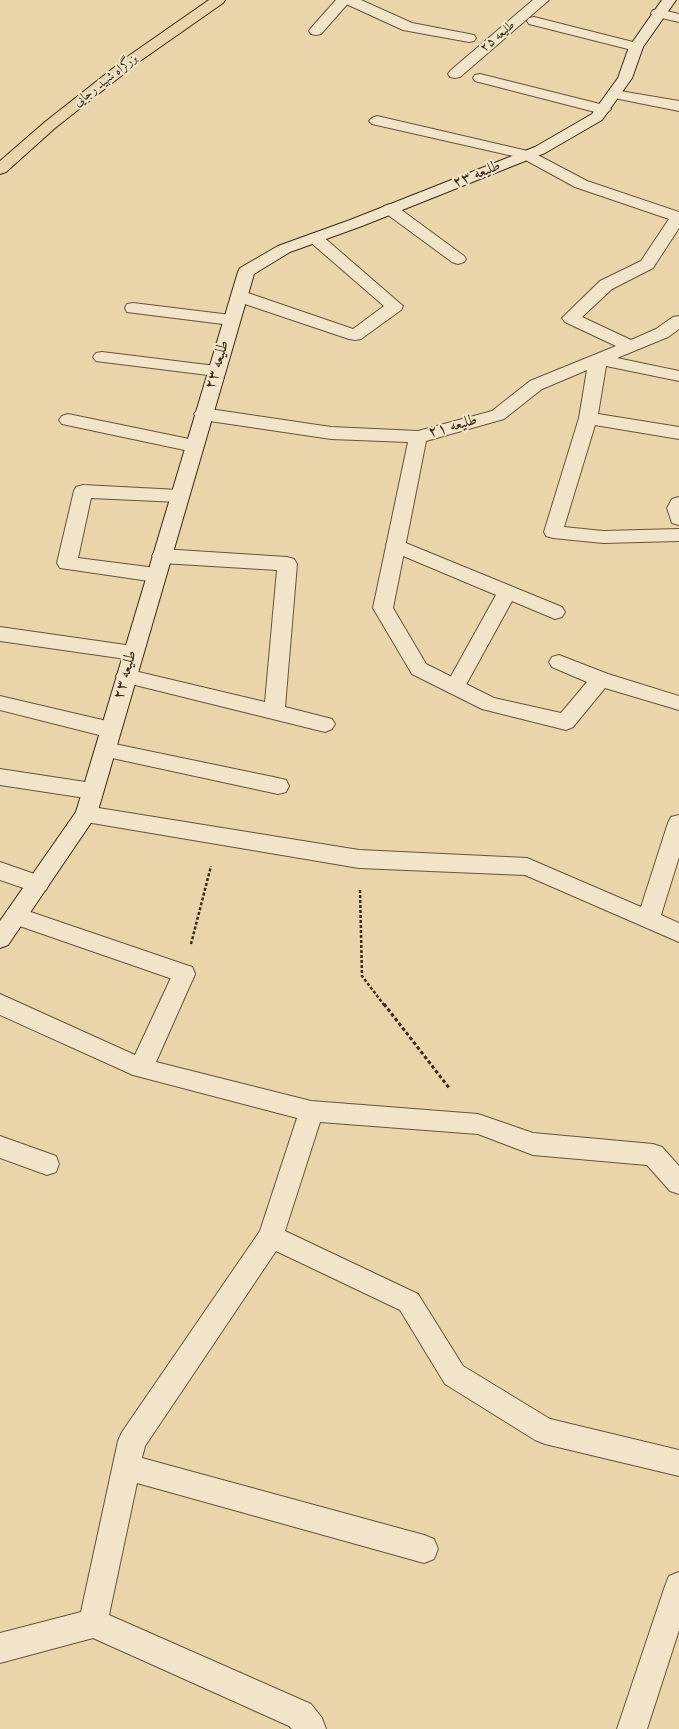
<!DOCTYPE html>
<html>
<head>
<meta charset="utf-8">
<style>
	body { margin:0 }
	canvas { display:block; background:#ead5ab }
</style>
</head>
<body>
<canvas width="679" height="1729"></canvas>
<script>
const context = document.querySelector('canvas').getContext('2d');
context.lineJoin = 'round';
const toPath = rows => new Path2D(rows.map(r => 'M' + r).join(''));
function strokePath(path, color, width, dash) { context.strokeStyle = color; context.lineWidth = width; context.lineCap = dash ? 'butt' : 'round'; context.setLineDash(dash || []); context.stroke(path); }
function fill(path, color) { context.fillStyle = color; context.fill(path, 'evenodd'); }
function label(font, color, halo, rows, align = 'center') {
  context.font = font + ' "IM FELL English",Amiri,serif'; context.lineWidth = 4; context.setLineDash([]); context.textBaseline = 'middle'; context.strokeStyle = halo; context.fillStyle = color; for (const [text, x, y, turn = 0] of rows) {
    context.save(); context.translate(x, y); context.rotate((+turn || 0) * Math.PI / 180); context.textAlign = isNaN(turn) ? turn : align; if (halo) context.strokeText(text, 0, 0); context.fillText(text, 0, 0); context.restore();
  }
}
const pathFar1 = toPath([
	[360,890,362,976,384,1005],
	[191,944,211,866]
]);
const path = toPath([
	[384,1004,450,1089]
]);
const service = toPath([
	[342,0,361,0,412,23,469,34,474,35,476,38,474,41,469,42,403,30,344,3,342,0],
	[658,9,679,14,679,22,653,16,651,13,653,10,658,9],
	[534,17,641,44,643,47,641,50,636,51,529,24,527,21,529,18,534,17],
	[480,74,608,106,611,109,608,112,603,114,475,81,473,78,475,75,480,74],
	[390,204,396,206,464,256,466,259,464,262,458,264,452,262,384,212,382,209,384,206,390,204],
	[315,233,321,235,403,306,401,310,361,339,355,340,349,339,233,300,231,296,233,292,239,291,245,292,353,329,384,306,309,241,307,238,309,235,315,233],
	[133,303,231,315,237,316,240,320,237,324,231,325,127,312,125,308,127,304,133,303],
	[102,352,216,366,222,367,225,371,222,375,216,376,96,361,93,357,96,353,102,352],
	[68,414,194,440,200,442,203,446,200,450,194,452,62,424,59,420,62,416,68,414],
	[83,485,179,490,186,492,188,496,186,500,179,502,91,498,78,558,156,568,163,570,166,575,163,580,156,582,60,568,57,563,74,491,76,487,83,485],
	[396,539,562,607,565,612,562,617,555,619,512,601,462,692,455,694,448,692,445,687,496,595,389,550,386,545,389,540,396,539],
	[0,627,133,646,140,648,143,653,140,658,133,660,0,641,0,627],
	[0,696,111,722,118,725,121,730,118,735,111,738,0,710,0,696],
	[0,769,92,783,100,785,103,791,100,797,92,799,0,785,0,769],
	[0,862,46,878,49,884,46,890,38,893,0,880,0,862],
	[16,907,192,967,195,974,192,981,184,983,8,922,5,916,8,910,16,907],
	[0,1136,56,1156,59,1164,56,1172,47,1175,0,1158,0,1136]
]);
const minor = toPath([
	[336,0,351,0,321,34,316,35,311,34,309,31,311,28,336,0],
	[533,0,549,0,460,77,455,78,450,77,448,74,450,71,533,0],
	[614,90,679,101,679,111,609,97,607,94,609,91,614,90],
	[377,116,532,152,587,181,679,212,679,228,653,268,612,289,582,317,631,340,656,329,673,317,679,316,679,329,668,337,617,358,679,371,679,381,606,366,598,414,679,427,679,439,595,425,564,527,603,531,679,529,679,541,603,543,553,538,546,536,544,532,579,418,587,370,542,389,504,419,426,441,393,608,426,664,494,698,561,713,587,682,552,667,549,662,552,657,559,655,608,674,679,696,679,710,605,688,573,727,566,730,482,709,412,674,373,608,408,442,331,439,203,420,197,418,194,414,197,410,203,408,331,427,418,431,492,411,530,381,616,346,565,322,562,318,600,281,641,261,669,219,575,187,522,158,372,124,369,121,372,118,377,116],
	[679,497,679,525,672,523,667,508,672,499,679,497],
	[162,549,287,557,294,559,297,564,285,707,332,719,335,724,332,729,325,732,119,681,116,676,119,671,126,669,265,702,277,570,162,563,155,561,152,556,155,551,162,549],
	[105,742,278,778,286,780,289,786,286,792,278,794,98,755,95,750,98,745,105,742],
	[86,806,359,850,527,858,641,907,668,823,671,817,679,815,679,857,661,915,679,923,679,942,525,875,359,868,86,822,78,820,75,814,78,808,86,806],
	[184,965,192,967,195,974,156,1062,311,1101,478,1114,533,1133,653,1144,662,1147,679,1166,679,1194,670,1191,647,1165,533,1155,478,1134,320,1122,285,1231,418,1294,463,1366,550,1419,679,1450,679,1476,545,1444,535,1440,445,1384,400,1310,276,1251,145,1446,142,1458,424,1535,434,1539,438,1549,434,1559,424,1563,137,1483,109,1615,311,1704,322,1718,326,1729,292,1729,289,1726,93,1638,0,1663,0,1633,81,1612,118,1441,122,1432,260,1231,297,1118,133,1075,0,1015,0,994,135,1055,176,967,184,965],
	[679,1572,679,1630,647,1729,617,1729,665,1586,669,1576,679,1572]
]);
const secondary = toPath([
	[662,0,676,0,643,47,632,78,602,120,545,153,362,226,290,252,254,274,97,814,8,945,0,948,0,921,76,812,238,272,240,268,278,246,350,220,535,147,592,114,618,78,629,47,662,0]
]);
const trunk = toPath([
	[209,0,225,0,223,3,140,61,55,128,6,172,0,174,0,161,45,122,130,55,209,0]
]);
const farStreetnames = [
	["طلیعه ۲۵",498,37,-40],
	["بزرگراه شهید رجایی",106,81,-38]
];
const streetNames = [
	["طلیعه ۲۳",477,175,-22],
	["طلیعه ۲۳",218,365,-73],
	["طلیعه ۲۱",453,427,-16],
	["طلیعه ۲۳",126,675,-74]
];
strokePath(service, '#65543a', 2);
strokePath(minor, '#65543a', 2);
strokePath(secondary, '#392915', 2);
strokePath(trunk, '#392915', 2);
strokePath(pathFar1, '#392915', 2.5, [3, 2]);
strokePath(path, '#392915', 3, [3.5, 2.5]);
fill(service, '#f1e4c8');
fill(minor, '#f1e4c8');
fill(secondary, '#f1e4c8');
fill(trunk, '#ead5ab');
label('13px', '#392915', '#f1e4c8', farStreetnames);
label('16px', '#392915', '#f1e4c8', streetNames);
</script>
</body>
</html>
